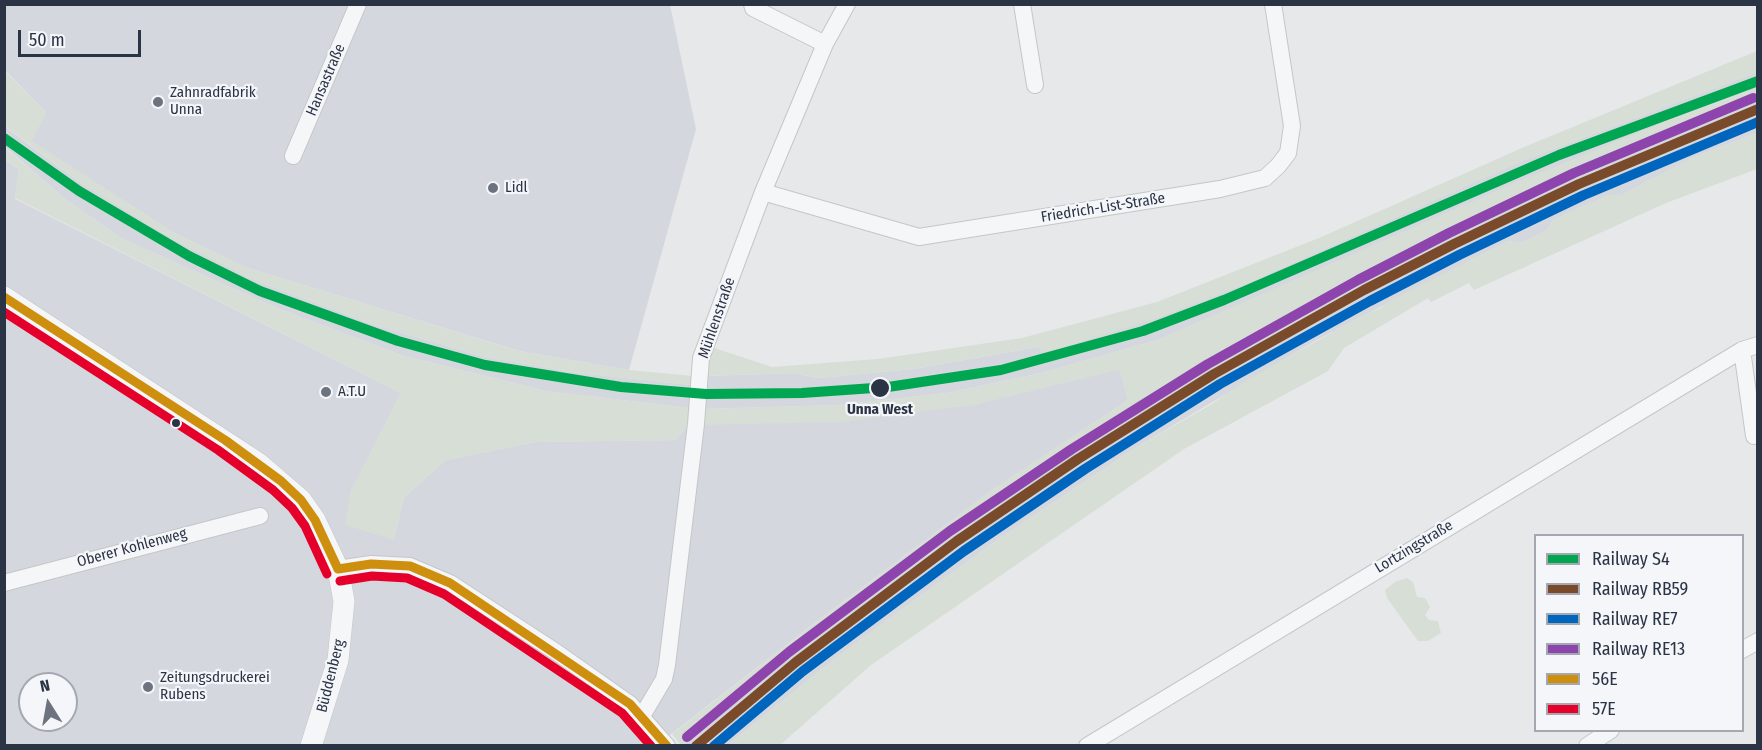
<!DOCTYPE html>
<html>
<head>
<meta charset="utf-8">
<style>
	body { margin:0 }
	#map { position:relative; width:1762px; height:750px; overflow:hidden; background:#e6e8ea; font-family:"Fira Sans Condensed",sans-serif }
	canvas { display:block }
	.frame { position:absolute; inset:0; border:6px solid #2b3445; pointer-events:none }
	.legend { position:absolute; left:1534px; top:534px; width:210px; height:198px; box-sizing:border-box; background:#f4f6f9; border:2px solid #a4a8b1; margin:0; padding:8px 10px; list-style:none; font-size:18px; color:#2b3445 }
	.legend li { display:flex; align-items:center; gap:12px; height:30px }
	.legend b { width:30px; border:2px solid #a4a8b1 }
	.north { position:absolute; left:18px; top:672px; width:60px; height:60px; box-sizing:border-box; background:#f4f6f9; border:2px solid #a4a8b1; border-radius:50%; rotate:349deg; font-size:16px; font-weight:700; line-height:24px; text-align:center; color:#2b3445 }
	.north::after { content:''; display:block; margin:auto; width:21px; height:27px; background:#6c737f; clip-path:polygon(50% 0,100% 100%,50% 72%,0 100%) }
	.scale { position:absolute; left:18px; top:30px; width:123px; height:27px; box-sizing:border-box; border:3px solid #2b3445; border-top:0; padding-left:8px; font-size:18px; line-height:21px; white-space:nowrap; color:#2b3445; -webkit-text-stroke:4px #f4f6f9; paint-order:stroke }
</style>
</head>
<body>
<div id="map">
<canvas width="1762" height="750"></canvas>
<div class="frame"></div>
<ul class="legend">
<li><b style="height:8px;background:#00a651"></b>Railway S4</li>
<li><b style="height:8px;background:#7a4b2a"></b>Railway RB59</li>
<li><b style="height:8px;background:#0065bd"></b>Railway RE7</li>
<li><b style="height:8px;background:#8e44ad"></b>Railway RE13</li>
<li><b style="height:8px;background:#ce8f0e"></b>56E</li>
<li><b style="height:8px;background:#e4002b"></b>57E</li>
</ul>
<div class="north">N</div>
<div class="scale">50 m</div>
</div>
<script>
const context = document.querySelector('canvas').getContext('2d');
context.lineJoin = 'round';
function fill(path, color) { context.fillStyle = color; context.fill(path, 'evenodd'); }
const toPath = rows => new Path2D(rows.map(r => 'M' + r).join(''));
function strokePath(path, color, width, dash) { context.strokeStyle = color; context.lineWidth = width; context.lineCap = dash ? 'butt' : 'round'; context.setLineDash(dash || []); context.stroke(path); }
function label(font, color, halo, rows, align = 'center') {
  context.font = font + ' "Fira Sans Condensed",sans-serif'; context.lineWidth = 4.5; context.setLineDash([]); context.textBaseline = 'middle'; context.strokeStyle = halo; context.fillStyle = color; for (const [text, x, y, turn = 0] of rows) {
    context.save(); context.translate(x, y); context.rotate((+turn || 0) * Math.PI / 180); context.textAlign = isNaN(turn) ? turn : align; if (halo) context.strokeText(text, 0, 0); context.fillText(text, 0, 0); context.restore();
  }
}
const built = toPath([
	[5,5,670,5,696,129,629,370,519,351,245,267,174,233,31,141,46,112,5,70],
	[1757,72,1757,88,1672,119,1157,340,1041,373,947,393,838,405,703,409,705,376,794,373,819,378,913,369,1038,347,1238,287,1524,160],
	[1757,98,1757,133,1690,159,1622,195,1609,195,1553,220,1546,231,1521,243,1508,241,1315,341,1137,447,993,543,837,657,728,745,684,746,689,735,712,716,826,624,936,545,945,535,1058,461,1067,452,1193,376,1203,367,1343,291,1351,281,1363,275,1376,273,1495,214,1528,194,1667,133],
	[4,126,85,186,247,277,375,325,486,357,578,373,691,385,690,408,546,391,401,355,272,306,121,238,64,198,5,147],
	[4,158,19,170,15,199,401,393,350,493,394,539,404,497,446,460,535,442,675,440,689,424,972,405,1120,369,1128,400,991,491,817,621,657,745,5,745],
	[30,684,66,684,66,720,30,720]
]);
const green = toPath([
	[1757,51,1757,72,1524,160,1238,287,1149,321,1043,353,1037,347,913,369,819,378,794,373,705,376,711,347,772,367,878,359,1022,338,1157,302,1319,238,1522,148],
	[4,70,46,112,32,141,174,233,245,267,518,351,629,370,692,376,691,385,578,373,486,357,375,325,247,277,172,239,85,186,5,126],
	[1757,88,1757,98,1667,133,1528,194,1495,214,1376,273,1363,275,1351,281,1343,291,1203,367,1193,376,1067,452,1058,461,945,535,936,545,826,624,712,716,689,735,684,745,681,745,672,734,817,621,991,491,1128,400,1119,370,972,405,841,422,702,425,703,409,838,405,947,393,1041,373,1157,340,1512,184,1672,119],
	[1757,133,1757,169,1666,203,1474,290,1469,283,1431,302,1428,298,1344,348,1328,371,1184,449,871,665,780,745,728,745,837,657,993,543,1137,447,1212,404,1240,384,1358,318,1381,308,1391,300,1508,241,1521,243,1546,231,1553,220,1609,195,1622,195,1690,159],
	[4,147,64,198,121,238,272,306,401,355,546,391,690,408,689,424,675,440,535,442,446,460,404,497,394,540,345,525,350,493,401,393,15,198,19,170,5,158],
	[1407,578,1413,582,1417,597,1425,598,1430,607,1425,615,1429,620,1438,621,1441,633,1428,641,1418,641,1387,598,1385,590,1395,582]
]);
const minor = toPath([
	[752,4,753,8,825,44],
	[1022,4,1035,85],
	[293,156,358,4],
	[763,192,919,237,1220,189,1265,178,1278,166,1288,153,1292,126,1273,4],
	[1742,350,1754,436],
	[338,569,371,564,410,566,450,583,556,652,630,704,667,746],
	[4,583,260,516],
	[1742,650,1758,641],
	[642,716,664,679,667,665,696,424,701,358,763,192,825,44,847,4],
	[1087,746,1742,350,1758,345],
	[1587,746,1611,730]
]);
const tertiary = toPath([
	[4,297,258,463,301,500,315,520,338,569,344,601,338,660,311,746]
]);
const bus1 = toPath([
	[4,297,225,440,281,481,301,500,315,520,338,569],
	[338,569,371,564,410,566,450,583,630,704,667,746]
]);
const bus2 = toPath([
	[4,312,218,450,273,490,292,508,305,526,327,574],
	[340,581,372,576,407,578,444,594,622,713,651,746]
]);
const rail1 = toPath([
	[4,138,79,191,189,256,260,291,398,341,485,365,621,387,706,394,802,393,888,387,1001,370,1143,331,1224,300,1559,155,1758,81]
]);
const rail2 = toPath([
	[696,746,796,662,957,541,1078,459,1214,374,1364,290,1454,244,1579,184,1758,109]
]);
const rail3 = toPath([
	[714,746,803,671,964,551,1085,469,1220,384,1370,301,1459,255,1584,195,1758,122]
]);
const rail4 = toPath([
	[687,737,789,652,950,531,1072,449,1208,364,1358,280,1449,233,1574,173,1753,98]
]);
const markers = [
	[158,102,6,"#6c737f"],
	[493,188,6,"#6c737f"],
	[880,388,10,"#2b3445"],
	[326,392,6,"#6c737f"],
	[176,423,5,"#2b3445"],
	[148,687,6,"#6c737f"]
];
const streetNames = [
	["Hansastraße",326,80,-67],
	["Friedrich-List-Straße",1103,208,-9],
	["Mühlenstraße",717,318,-71],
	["Lortzingstraße",1414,547,-31],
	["Oberer Kohlenweg",132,548,-15],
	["Büddenberg",331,676,-76]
];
const poiNames = [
	["Zahnradfabrik",170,93],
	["Unna",170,110],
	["Lidl",505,188],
	["A.T.U",338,392],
	["Zeitungsdruckerei",160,678],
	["Rubens",160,695]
];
const stopNames = [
	["Unna West",880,410]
];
fill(built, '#d4d7dd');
fill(green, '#d6ded6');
strokePath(minor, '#c4c6c8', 18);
strokePath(tertiary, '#c4c6c8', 22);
strokePath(minor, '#f5f6f7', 16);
strokePath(tertiary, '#f5f6f7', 21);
strokePath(bus1, '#ce8f0e', 9);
strokePath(bus2, '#e4002b', 9);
strokePath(rail1, '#00a651', 10);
strokePath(rail2, '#7a4b2a', 10);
strokePath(rail3, '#0065bd', 10);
strokePath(rail4, '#8e44ad', 10);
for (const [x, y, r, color] of markers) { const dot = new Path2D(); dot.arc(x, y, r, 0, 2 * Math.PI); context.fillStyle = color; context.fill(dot); strokePath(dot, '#f4f6f9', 2); }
label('15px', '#2b3445', '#f4f6f9', streetNames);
label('15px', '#2b3445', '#f4f6f9', poiNames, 'left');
label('bold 15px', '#2b3445', '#f4f6f9', stopNames);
</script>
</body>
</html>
